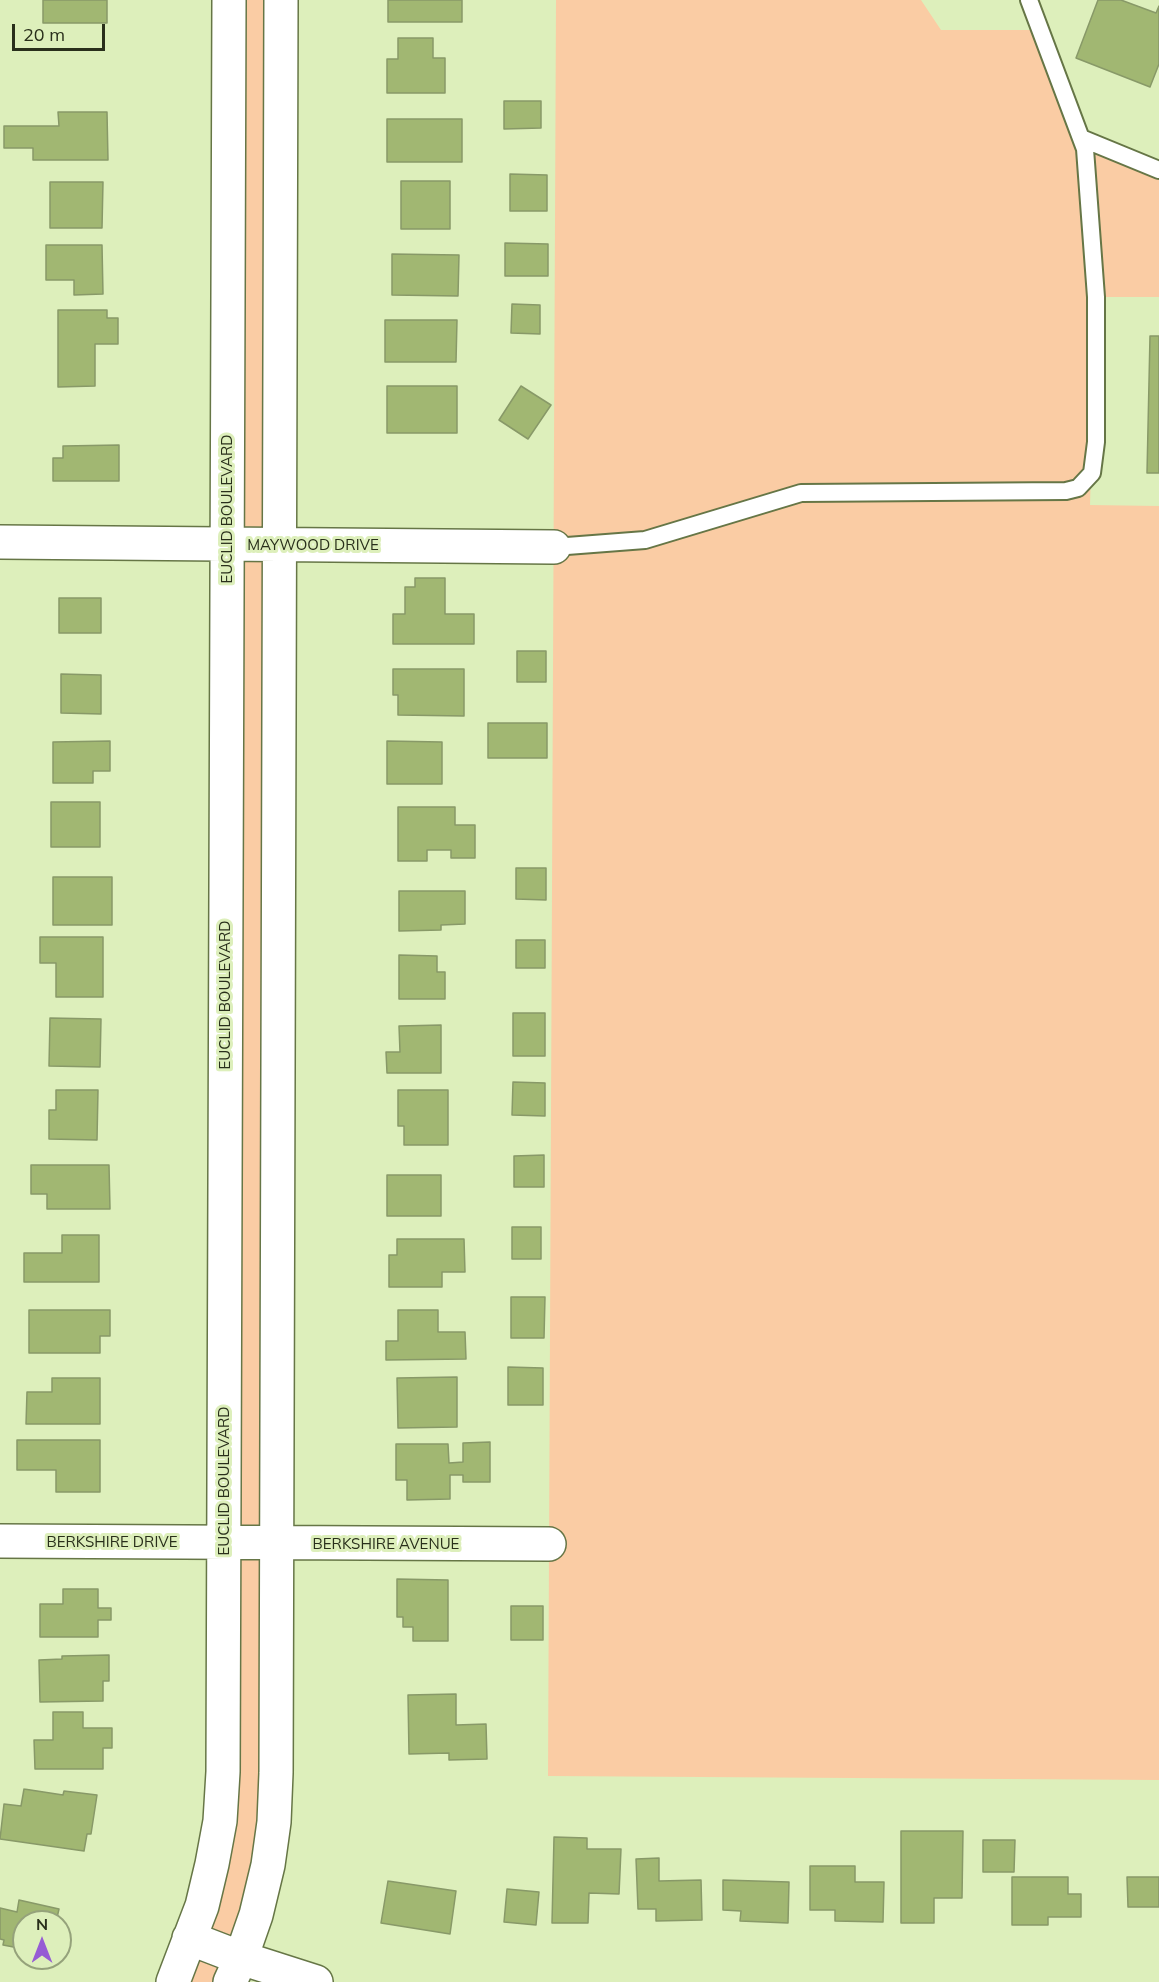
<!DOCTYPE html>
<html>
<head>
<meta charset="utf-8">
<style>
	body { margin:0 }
	#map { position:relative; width:1159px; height:1982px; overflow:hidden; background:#ddefbb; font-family:Mulish,sans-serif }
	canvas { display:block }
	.north { position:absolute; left:12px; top:1910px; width:60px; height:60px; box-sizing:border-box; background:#ddefbb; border:2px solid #95a27b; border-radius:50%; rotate:0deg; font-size:16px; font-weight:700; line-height:24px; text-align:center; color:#292f1b }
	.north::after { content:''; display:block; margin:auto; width:21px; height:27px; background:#965cd4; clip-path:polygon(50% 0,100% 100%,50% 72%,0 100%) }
	.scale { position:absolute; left:12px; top:24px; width:93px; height:27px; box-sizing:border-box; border:3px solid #292f1b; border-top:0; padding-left:8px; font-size:18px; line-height:21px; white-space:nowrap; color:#292f1b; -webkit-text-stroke:4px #ddefbb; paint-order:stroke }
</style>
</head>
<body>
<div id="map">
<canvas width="1159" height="1982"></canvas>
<div class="north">N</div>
<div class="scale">20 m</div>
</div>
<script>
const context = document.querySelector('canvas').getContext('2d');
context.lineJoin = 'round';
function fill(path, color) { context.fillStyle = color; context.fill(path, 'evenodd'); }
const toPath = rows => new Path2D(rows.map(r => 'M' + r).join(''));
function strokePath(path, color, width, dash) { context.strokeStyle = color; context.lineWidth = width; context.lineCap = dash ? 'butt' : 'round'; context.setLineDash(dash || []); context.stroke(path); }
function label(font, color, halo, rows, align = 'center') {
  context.font = font + ' Mulish,sans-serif'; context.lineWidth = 6; context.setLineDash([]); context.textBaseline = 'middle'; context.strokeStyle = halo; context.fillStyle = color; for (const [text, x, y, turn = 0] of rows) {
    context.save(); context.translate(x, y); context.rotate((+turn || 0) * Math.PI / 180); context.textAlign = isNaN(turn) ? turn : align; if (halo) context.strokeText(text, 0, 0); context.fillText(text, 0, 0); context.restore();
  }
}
const green = toPath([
	[229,0,281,0,276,1773,230,1982,176,1982,212,1864],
	[556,0,921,0,941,30,1040,30,1085,149,1159,179,1159,297,1096,297,1090,505,1159,506,1159,1780,548,1776]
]);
const building = toPath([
	[43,0,107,0,107,23,43,23,43,0],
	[388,0,462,0,462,22,388,22,388,0],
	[1098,0,1121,0,1156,13,1159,6,1159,64,1150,87,1076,58,1098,0],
	[398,38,433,38,433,58,445,58,445,93,387,93,387,59,398,59,398,38],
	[504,101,541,101,541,128,504,129,504,101],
	[58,112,107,112,108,160,33,160,33,148,4,148,4,126,59,126,58,112],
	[387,119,462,119,462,162,387,162,387,119],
	[510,174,547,175,547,211,510,211,510,174],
	[401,181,450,181,450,229,401,229,401,181],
	[50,182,103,182,102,228,50,228,50,182],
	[505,243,548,244,548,276,505,276,505,243],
	[46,245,102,245,103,294,74,295,74,280,46,280,46,245],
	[392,254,459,255,458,296,392,295,392,254],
	[512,304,540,305,540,334,511,333,512,304],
	[58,310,107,310,107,318,118,318,118,344,95,344,95,386,58,387,58,310],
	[385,320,457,320,456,362,385,362,385,320],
	[1150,336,1159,336,1159,473,1147,473,1150,336],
	[387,386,457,386,457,433,387,433,387,386],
	[521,386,551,405,528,439,499,420,521,386],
	[119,445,119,481,53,481,53,458,63,458,63,446,119,445],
	[415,578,445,578,445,614,474,614,474,644,393,644,393,614,405,614,405,587,415,587,415,578],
	[59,598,101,598,101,633,59,633,59,598],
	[517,651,546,651,546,682,517,682,517,651],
	[393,669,464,669,464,716,398,715,398,695,393,695,393,669],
	[61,674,101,675,101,714,61,713,61,674],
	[488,723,547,723,547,758,488,758,488,723],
	[110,741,110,771,93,771,93,783,53,783,53,742,110,741],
	[387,741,442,742,442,784,387,784,387,741],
	[51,802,100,802,100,847,51,847,51,802],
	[398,807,455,807,455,825,475,825,475,858,451,858,451,850,427,850,427,861,398,861,398,807],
	[516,868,546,868,546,900,516,899,516,868],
	[53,877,112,877,112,925,53,925,53,877],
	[399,891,465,891,465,924,441,925,441,930,399,931,399,891],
	[40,937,103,937,103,997,56,997,56,963,40,963,40,937],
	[516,940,545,940,545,968,516,968,516,940],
	[399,955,437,956,437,972,445,972,445,999,399,999,399,955],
	[513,1013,545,1013,545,1056,513,1056,513,1013],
	[50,1018,101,1019,100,1067,49,1066,50,1018],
	[441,1025,441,1073,387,1073,386,1052,400,1052,399,1026,441,1025],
	[513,1082,545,1083,545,1116,512,1115,513,1082],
	[56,1090,98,1090,97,1140,49,1139,49,1110,56,1110,56,1090],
	[398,1090,448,1090,448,1145,404,1145,404,1126,398,1126,398,1090],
	[544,1155,544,1187,514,1187,514,1156,544,1155],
	[31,1165,109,1165,110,1209,47,1209,47,1194,31,1194,31,1165],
	[387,1175,441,1175,441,1216,387,1216,387,1175],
	[512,1227,541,1227,541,1259,512,1259,512,1227],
	[62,1235,99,1235,99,1282,24,1282,24,1253,62,1253,62,1235],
	[397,1239,464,1239,465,1272,442,1272,442,1287,389,1287,389,1255,397,1255,397,1239],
	[511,1297,545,1297,544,1338,511,1338,511,1297],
	[29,1310,110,1310,110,1336,100,1336,100,1353,29,1353,29,1310],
	[398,1310,438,1310,438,1332,465,1332,466,1359,386,1360,386,1341,398,1341,398,1310],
	[508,1367,543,1368,543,1405,508,1405,508,1367],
	[457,1377,457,1427,398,1428,397,1378,457,1377],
	[52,1378,100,1378,100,1424,26,1424,27,1392,52,1392,52,1378],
	[17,1440,100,1440,100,1492,56,1492,56,1470,17,1470,17,1440],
	[490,1442,490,1482,463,1482,463,1475,450,1475,450,1499,407,1500,407,1480,396,1480,396,1444,448,1444,449,1463,463,1462,463,1443,490,1442],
	[397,1579,448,1580,448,1641,413,1641,413,1627,403,1627,403,1617,397,1617,397,1579],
	[63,1589,98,1589,98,1608,111,1608,111,1620,98,1620,98,1637,40,1637,40,1604,63,1604,63,1589],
	[511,1606,543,1606,543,1640,511,1640,511,1606],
	[109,1655,109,1681,103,1681,103,1701,40,1702,39,1660,62,1659,62,1656,109,1655],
	[456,1694,456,1725,486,1724,487,1759,449,1760,449,1753,409,1754,408,1695,456,1694],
	[53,1712,83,1712,83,1728,112,1728,112,1748,103,1748,103,1769,35,1769,34,1740,53,1740,53,1712],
	[24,1789,63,1795,64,1791,97,1795,91,1834,87,1834,84,1851,0,1839,4,1804,21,1806,24,1789],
	[901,1831,963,1831,962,1898,934,1898,934,1923,901,1923,901,1831],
	[554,1837,587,1838,587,1849,621,1849,619,1894,589,1893,588,1923,552,1923,554,1837],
	[983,1840,1015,1840,1014,1872,983,1872,983,1840],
	[659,1858,659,1881,701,1880,702,1920,656,1921,656,1909,638,1909,636,1859,659,1858],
	[810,1866,855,1866,855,1882,884,1882,883,1922,835,1921,835,1910,810,1910,810,1866],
	[1012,1877,1068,1877,1068,1894,1081,1894,1081,1917,1048,1917,1048,1925,1012,1925,1012,1877],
	[1127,1877,1159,1877,1159,1907,1128,1907,1127,1877],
	[723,1880,789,1882,788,1923,740,1921,741,1911,723,1910,723,1880],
	[388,1881,456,1891,450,1934,381,1923,388,1881],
	[507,1889,539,1892,536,1925,504,1922,507,1889],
	[19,1900,59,1909,56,1922,24,1922,24,1949,3,1945,4,1940,0,1939,0,1908,17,1912,19,1900]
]);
const lane = toPath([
	[1081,138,1159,170],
	[554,547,645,540,801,493,1066,491,1078,488,1092,473,1096,442,1096,297,1085,149,1029,0]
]);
const street = toPath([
	[0,542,554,547],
	[0,1541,549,1544],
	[189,1938,241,1958,316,1982],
	[173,1982,202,1906,212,1864,220,1821,223,1772,229,0],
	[230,1982,241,1958,256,1915,268,1865,274,1822,276,1773,281,0]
]);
const streetNames = [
	["EUCLID BOULEVARD",227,509,-90],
	["MAYWOOD DRIVE",313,545],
	["EUCLID BOULEVARD",225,995,-90],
	["EUCLID BOULEVARD",224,1481,-90],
	["BERKSHIRE DRIVE",112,1542],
	["BERKSHIRE AVENUE",386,1544]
];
fill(green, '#facca4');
fill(building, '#a1b772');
strokePath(building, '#889968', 1.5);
strokePath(lane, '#667646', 20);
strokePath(street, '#667646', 36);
strokePath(lane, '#fff', 16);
strokePath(street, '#fff', 33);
label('15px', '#292f1b', '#ddefbb', streetNames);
</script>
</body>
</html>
